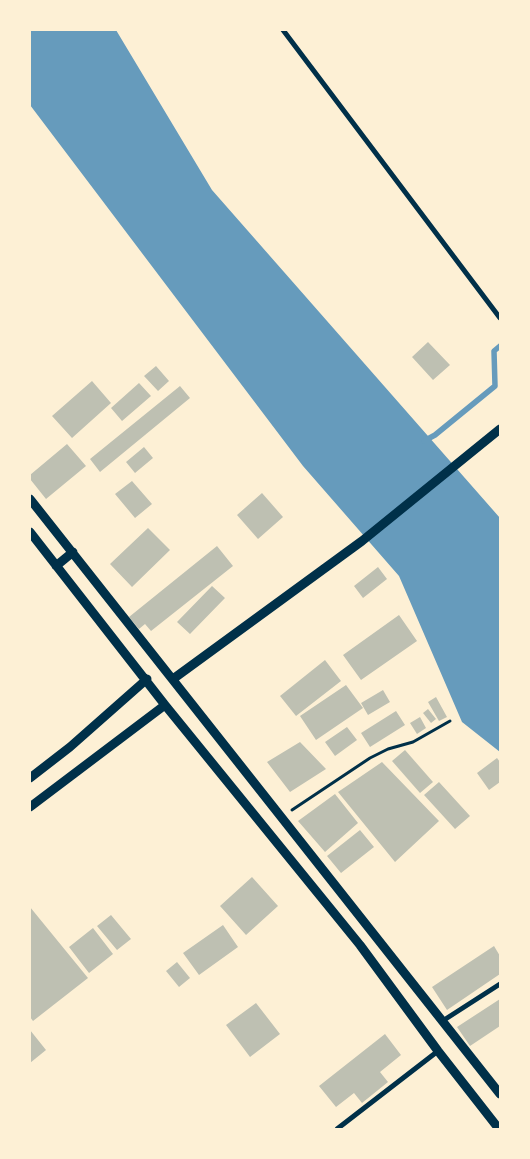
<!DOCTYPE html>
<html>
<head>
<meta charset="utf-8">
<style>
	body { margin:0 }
	#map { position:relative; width:530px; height:1159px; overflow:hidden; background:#fdf0d5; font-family:"Exo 2",sans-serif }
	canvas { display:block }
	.frame { position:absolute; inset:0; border:31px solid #fdf0d5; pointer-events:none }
</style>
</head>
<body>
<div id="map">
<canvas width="530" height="1159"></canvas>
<div class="frame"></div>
</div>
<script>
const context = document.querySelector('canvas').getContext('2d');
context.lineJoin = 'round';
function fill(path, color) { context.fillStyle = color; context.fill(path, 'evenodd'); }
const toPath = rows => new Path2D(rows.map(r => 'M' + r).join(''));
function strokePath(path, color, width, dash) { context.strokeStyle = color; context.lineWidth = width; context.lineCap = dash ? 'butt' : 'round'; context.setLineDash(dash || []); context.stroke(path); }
const water = toPath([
	[30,30,116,30,212,190,500,518,500,752,462,722,399,576,303,466,30,105]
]);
const stream = toPath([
	[424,441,435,435,495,386,494,351,500,346]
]);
const building = toPath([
	[428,342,450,365,433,380,412,357],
	[156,366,169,381,158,391,144,376],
	[92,381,111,403,72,438,52,416],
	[139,383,151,396,122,421,111,408],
	[180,386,190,398,100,472,90,459],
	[67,444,86,466,46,499,30,479,30,475],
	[144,447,153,458,135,473,126,462],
	[132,481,152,504,135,518,115,494],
	[262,493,283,517,258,539,237,515],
	[148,528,170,550,132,587,110,564],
	[217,546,233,566,151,631,145,624,139,629,129,617],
	[378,567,387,579,363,598,354,586],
	[212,586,225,598,190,634,177,622],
	[399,615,417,641,361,680,343,655],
	[325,660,341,681,296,716,280,696],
	[346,685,363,708,316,740,300,716],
	[383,690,390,702,368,715,361,703],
	[436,697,447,717,439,721,428,702],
	[428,709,436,719,431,723,423,713],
	[396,711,405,725,370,747,361,733],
	[420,717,426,728,417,734,410,723],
	[347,727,357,740,335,756,325,742],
	[300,742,326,769,290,792,267,762],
	[405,750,433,782,420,793,392,761],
	[497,758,500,762,500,782,489,790,477,773],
	[382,762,439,821,395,862,338,792],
	[439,782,470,816,455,829,424,795],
	[335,794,358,823,325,852,298,821],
	[360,830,374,847,341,873,327,856],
	[252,877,278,906,246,935,220,906],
	[30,907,88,978,33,1021,30,1017],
	[111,915,131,939,117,950,97,926],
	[223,925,238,947,199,975,183,953],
	[93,928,113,954,89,973,69,947],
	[494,946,500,956,500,974,447,1010,432,987],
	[177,962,190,978,179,987,166,971],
	[500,999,500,1026,470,1046,457,1027],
	[256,1003,280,1034,250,1057,226,1025],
	[30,1030,46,1050,30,1063],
	[385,1034,401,1055,380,1072,388,1082,362,1103,354,1093,336,1107,319,1086]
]);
const path = toPath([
	[292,810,370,758,388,749,413,742,450,721]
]);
const minor = toPath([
	[283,30,500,318],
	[444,1020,500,984],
	[337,1129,438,1051]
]);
const tertiary = toPath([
	[30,499,500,1094],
	[30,532,165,705,360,945,438,1051,499,1129],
	[56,566,73,552],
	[173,679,362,541,500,429],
	[30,778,70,747,147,679],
	[30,807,165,705]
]);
fill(water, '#669bbc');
strokePath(stream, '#669bbc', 5.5);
fill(building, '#bec0b2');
strokePath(path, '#003049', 3);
strokePath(minor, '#003049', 5);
strokePath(tertiary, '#003049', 9);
</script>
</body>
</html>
